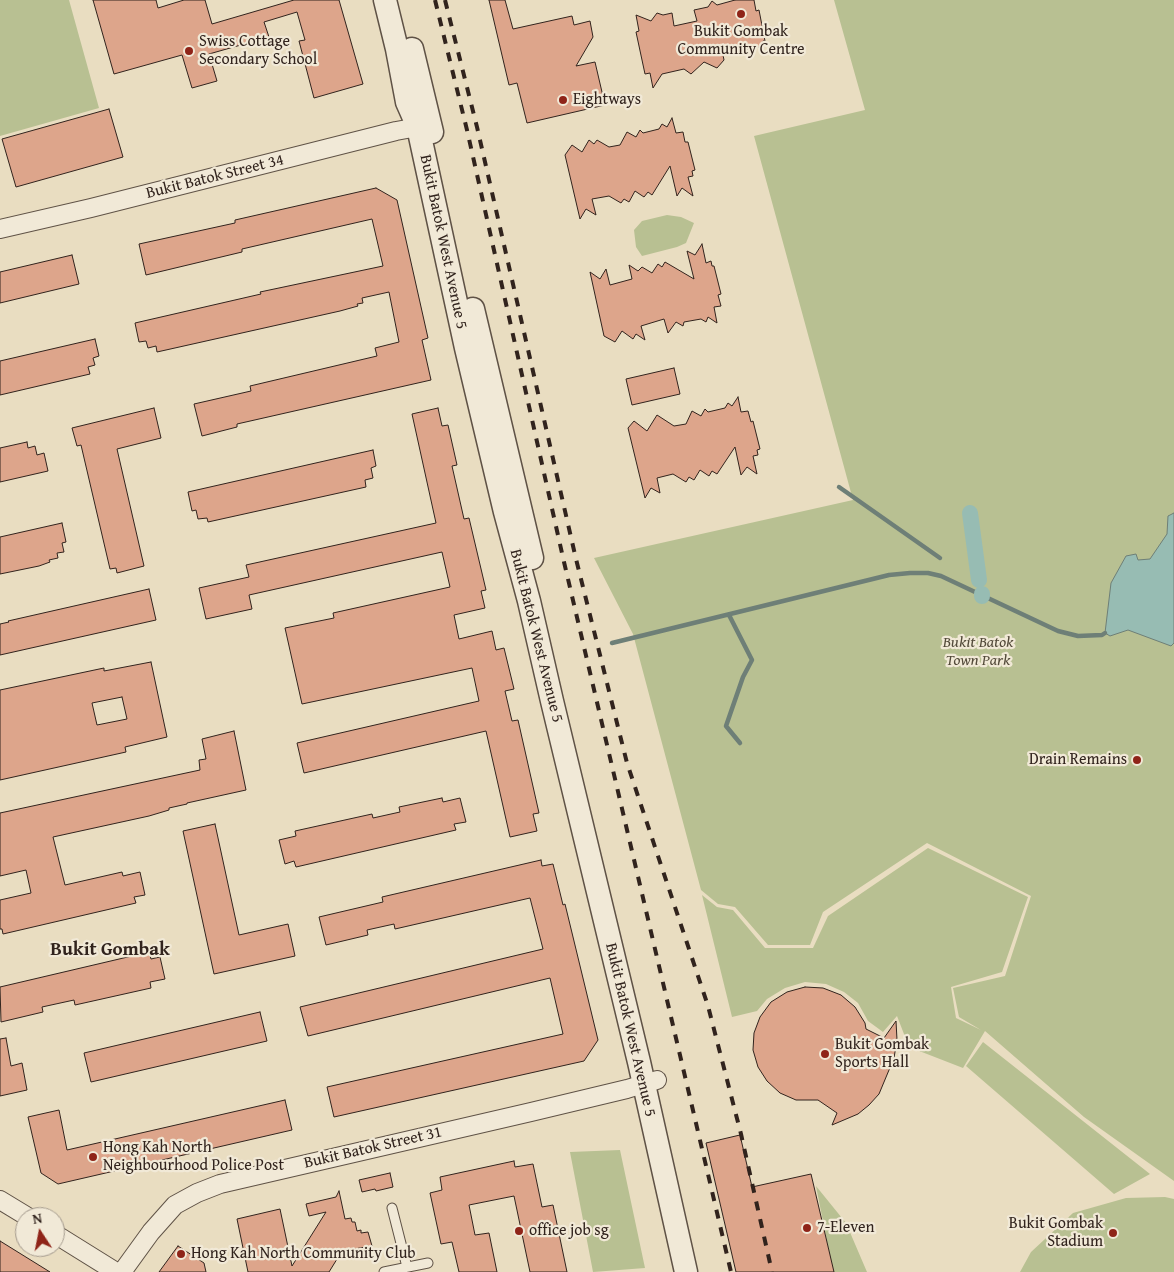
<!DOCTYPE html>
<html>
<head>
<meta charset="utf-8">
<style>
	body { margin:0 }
	#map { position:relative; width:1174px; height:1272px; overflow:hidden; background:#e9ddc1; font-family:"Gentium Book Plus",serif }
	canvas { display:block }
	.north { position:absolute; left:15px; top:1207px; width:50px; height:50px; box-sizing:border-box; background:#f1e9d7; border:1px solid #a49a8d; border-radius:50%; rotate:349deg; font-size:14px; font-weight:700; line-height:20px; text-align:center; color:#31231d }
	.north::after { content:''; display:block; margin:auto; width:18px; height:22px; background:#8f2418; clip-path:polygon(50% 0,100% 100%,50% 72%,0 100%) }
</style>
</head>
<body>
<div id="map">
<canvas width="1174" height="1272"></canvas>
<div class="north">N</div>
</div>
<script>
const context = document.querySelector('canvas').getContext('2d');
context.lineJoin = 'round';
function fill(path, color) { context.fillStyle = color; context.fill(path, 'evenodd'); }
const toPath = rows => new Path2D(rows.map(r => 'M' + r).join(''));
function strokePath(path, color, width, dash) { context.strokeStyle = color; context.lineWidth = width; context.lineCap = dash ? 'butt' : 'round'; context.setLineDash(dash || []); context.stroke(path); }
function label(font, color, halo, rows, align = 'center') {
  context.font = font + ' "Gentium Book Plus",serif'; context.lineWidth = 4.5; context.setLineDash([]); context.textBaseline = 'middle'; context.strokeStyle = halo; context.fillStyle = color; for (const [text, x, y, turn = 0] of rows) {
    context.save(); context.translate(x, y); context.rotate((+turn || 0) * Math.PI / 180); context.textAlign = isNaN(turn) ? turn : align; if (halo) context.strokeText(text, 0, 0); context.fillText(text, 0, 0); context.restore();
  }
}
const green = toPath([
	[0,0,69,0,99,108,0,136],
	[834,0,1174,0,1174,1181,1084,1117,985,1031,963,1068,909,1047,897,1016,883,1032,868,1021,858,1003,844,992,826,984,805,982,785,988,767,999,757,1011,732,1017,702,895,717,907,733,910,765,948,813,948,828,916,928,848,1028,897,1002,972,951,987,956,1018,981,1030,959,1017,953,988,1005,976,1031,896,927,843,823,912,810,945,768,945,735,907,718,904,701,890,633,634,594,558,853,500,754,136,865,110],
	[667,215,681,217,694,223,686,243,677,247,642,256,636,247,634,230,642,221],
	[983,1042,1150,1174,1114,1194,966,1066],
	[620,1150,645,1268,593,1272,570,1152],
	[816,1186,846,1223,867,1272,833,1272],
	[1165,1197,1174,1199,1174,1272,1020,1272,1031,1252,1073,1213,1126,1198]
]);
const water = toPath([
	[1174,513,1174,643,1171,646,1128,630,1110,636,1105,633,1111,583,1126,556,1136,554,1138,560,1150,559,1167,534,1168,516,1174,513]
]);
const stream = toPath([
	[839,487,940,558],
	[729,615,752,660,743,677,726,726,740,743],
	[612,643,889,575,910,573,928,573,941,576,1058,631,1078,636,1102,635,1105,633]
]);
const canal = toPath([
	[970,513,979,580],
	[982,594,982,596]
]);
const building = toPath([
	[93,0,156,0,158,8,184,0,205,0,212,24,294,0,339,0,363,84,314,98,299,41,305,40,297,12,264,22,269,37,209,54,217,81,192,88,182,55,114,74,93,0],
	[489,0,505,0,513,29,572,16,574,25,590,21,593,37,576,66,595,62,605,105,527,123,517,83,509,85,489,0],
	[735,0,754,0,756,11,759,10,765,41,763,41,764,46,723,55,724,60,717,68,704,62,691,74,684,69,662,74,653,88,650,73,645,74,636,32,639,31,636,15,651,21,657,13,663,15,672,13,674,26,697,21,694,10,708,7,712,1,717,5,735,0],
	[109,109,123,157,16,187,2,139,109,109],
	[672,118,676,133,683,132,685,142,688,142,695,170,692,171,693,176,688,177,693,196,682,188,677,196,670,166,652,195,648,192,644,197,635,191,629,202,624,199,621,203,609,196,592,199,596,215,586,209,580,219,565,155,572,145,582,152,589,140,594,144,597,140,609,147,620,145,627,132,636,137,640,130,643,133,659,129,662,124,667,127,672,118],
	[376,188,397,200,428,338,422,340,431,380,237,424,237,427,202,436,194,404,251,391,250,386,377,356,375,348,399,342,389,292,362,298,363,303,357,304,358,306,340,311,157,352,156,346,148,348,146,341,139,342,135,323,261,294,260,292,383,266,372,219,242,249,242,252,146,275,139,244,235,223,235,220,376,188],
	[702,244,706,263,711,261,712,266,714,266,721,294,718,295,721,306,714,307,717,323,708,317,706,322,701,319,684,322,683,326,676,322,668,333,664,319,641,326,645,340,636,334,633,339,622,331,615,342,604,336,590,272,600,279,606,269,610,285,632,279,629,265,638,271,642,267,652,273,658,264,662,267,665,262,694,279,687,251,695,255,702,244],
	[72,255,79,284,0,303,0,272,72,255],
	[95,339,99,356,93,358,95,365,88,367,90,374,0,395,0,361,95,339],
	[674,368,680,394,632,405,626,379,674,368],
	[738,397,741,412,748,411,751,422,753,421,760,449,757,450,758,455,753,456,757,474,747,467,741,475,735,447,717,474,712,471,709,476,700,470,694,480,689,477,686,482,673,474,657,478,660,493,651,488,645,498,628,428,634,421,647,431,657,415,674,426,686,424,692,411,701,416,705,409,708,412,725,408,728,403,732,406,738,397],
	[154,408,161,438,117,449,144,566,117,573,116,568,110,569,81,445,77,446,72,428,154,408],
	[438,408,442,426,448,425,457,465,452,466,464,519,469,518,486,590,481,591,485,608,454,615,459,639,492,631,496,650,504,648,514,689,505,691,512,721,518,720,539,813,533,814,537,831,510,837,486,731,304,773,297,743,479,701,472,668,302,704,285,628,334,618,333,613,450,587,442,552,249,595,252,609,206,619,199,588,249,577,246,565,436,523,412,414,438,408],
	[27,442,28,448,35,446,37,455,44,453,48,471,0,482,0,448,27,442],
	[373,450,376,466,371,468,373,478,365,480,366,487,208,522,207,518,198,519,196,510,192,511,188,492,373,450],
	[62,523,66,542,62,543,64,552,57,553,58,558,49,560,50,562,39,566,0,574,0,537,62,523],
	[149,589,156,620,0,655,0,624,9,622,8,621,149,589],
	[151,662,167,737,125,747,126,752,0,780,0,690,104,668,104,671,151,662],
	[122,697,127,719,97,725,92,703,122,697],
	[234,731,246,790,187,803,187,804,169,808,169,810,149,816,53,837,65,885,122,872,123,876,140,872,145,895,134,897,136,903,3,934,2,929,0,929,0,900,31,893,26,870,0,876,0,813,200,770,199,760,206,759,202,739,234,731],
	[442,798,443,802,460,798,466,822,454,824,456,830,296,867,294,861,285,864,279,840,296,836,295,831,372,814,373,818,400,812,399,807,442,798],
	[215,824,239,935,288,924,295,956,214,974,183,831,215,824],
	[541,860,542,866,553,864,563,905,565,904,598,1040,584,1061,334,1117,327,1087,563,1034,550,978,308,1036,300,1007,543,949,530,898,395,929,394,924,367,930,368,935,326,945,319,917,383,902,382,897,541,860],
	[149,952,151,959,160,957,165,979,150,982,151,988,75,1005,74,1000,42,1007,43,1012,1,1022,0,987,149,952],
	[805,987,823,988,841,995,855,1007,865,1023,866,1029,884,1038,896,1021,897,1040,894,1058,879,1094,869,1105,858,1114,832,1125,837,1113,818,1100,796,1100,780,1093,767,1081,758,1067,753,1050,754,1033,760,1017,771,1002,787,992,805,987],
	[260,1012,267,1041,91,1082,84,1053,260,1012],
	[6,1038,11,1066,22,1063,27,1090,0,1096,0,1039,6,1038],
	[285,1100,292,1130,58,1184,41,1173,28,1117,59,1110,67,1150,285,1100],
	[740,1135,752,1187,811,1174,834,1272,736,1272,706,1143,740,1135],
	[514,1161,515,1167,533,1164,542,1207,553,1205,567,1272,530,1272,514,1196,469,1205,475,1235,489,1233,497,1272,459,1272,452,1242,441,1244,430,1193,442,1190,440,1177,514,1161],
	[390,1173,393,1187,376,1191,375,1189,362,1192,359,1180,390,1173],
	[339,1191,345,1219,351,1218,352,1222,355,1222,357,1231,361,1230,361,1233,368,1232,372,1246,342,1251,329,1272,248,1272,237,1219,280,1209,292,1266,326,1212,309,1216,306,1204,336,1197,339,1191],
	[0,1241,50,1272,0,1272,0,1241],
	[178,1246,204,1263,206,1272,159,1272,178,1246]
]);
const service = toPath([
	[392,1208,407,1267],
	[384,1272,428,1263]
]);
const minor = toPath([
	[0,229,91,208,396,131,429,125],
	[0,1200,28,1217],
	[55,1234,116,1272],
	[122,1272,151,1232,175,1205,197,1193,220,1184,531,1112,627,1089,657,1080]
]);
const tertiary = toPath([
	[385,0,397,49,407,102,418,127,466,348,505,512,529,601,552,701,639,1062,686,1272],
	[412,49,432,132],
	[473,309,532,558]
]);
const rail = toPath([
	[435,0,467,130,564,562,731,1272],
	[445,0,477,127,576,559,627,763,708,1006,741,1134,772,1272]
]);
const markers = [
	[741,14,5,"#8f2418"],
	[189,51,5,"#8f2418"],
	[563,100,5,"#8f2418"],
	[1137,760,5,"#8f2418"],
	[825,1054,5,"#8f2418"],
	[93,1157,5,"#8f2418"],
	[807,1228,5,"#8f2418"],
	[519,1231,5,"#8f2418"],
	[1113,1233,5,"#8f2418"],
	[181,1254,5,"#8f2418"]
];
const poiNames = [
	["Bukit Gombak",741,32,"center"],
	["Community Centre",741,50,"center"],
	["Swiss Cottage",199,42],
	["Secondary School",199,60],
	["Eightways",573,100],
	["Drain Remains",1127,760,"right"],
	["Bukit Gombak",835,1045],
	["Sports Hall",835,1063],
	["Hong Kah North",103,1148],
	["Neighbourhood Police Post",103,1166],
	["Bukit Gombak",1103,1224,"right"],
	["Stadium",1103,1242,"right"],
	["7-Eleven",817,1228],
	["office job sg",529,1231],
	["Hong Kah North Community Club",191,1254]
];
const streetNames = [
	["Bukit Batok Street 34",215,177,-14],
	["Bukit Batok West Avenue 5",443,242,78],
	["Bukit Batok West Avenue 5",536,636,76],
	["Bukit Batok West Avenue 5",630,1030,77],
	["Bukit Batok Street 31",373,1148,-13]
];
const parkNames = [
	["Bukit Batok",978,643],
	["Town Park",978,661]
];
const quarterNames = [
	["Bukit Gombak",110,950]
];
fill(green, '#b8c092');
fill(water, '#97bcb3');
strokePath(water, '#6e7f77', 1);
strokePath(stream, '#6e7f77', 4.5);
strokePath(canal, '#97bcb3', 16);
fill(building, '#dda58b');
strokePath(building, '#31231d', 1);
strokePath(service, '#5f5246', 11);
strokePath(minor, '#5f5246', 20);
strokePath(tertiary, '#5f5246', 25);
strokePath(service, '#f1e9d7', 9);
strokePath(minor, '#f1e9d7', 18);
strokePath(tertiary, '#f1e9d7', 22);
strokePath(rail, '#31231d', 4, [9, 9]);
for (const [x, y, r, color] of markers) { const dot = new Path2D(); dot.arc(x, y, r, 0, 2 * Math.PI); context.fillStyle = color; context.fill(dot); strokePath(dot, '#f1e9d7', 2); }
label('16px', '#31231d', '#f1e9d7', poiNames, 'left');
label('16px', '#31231d', '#f1e9d7', streetNames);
label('italic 16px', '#534a3a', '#f1e9d7', parkNames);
label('bold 19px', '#31231d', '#f1e9d7', quarterNames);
</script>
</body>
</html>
